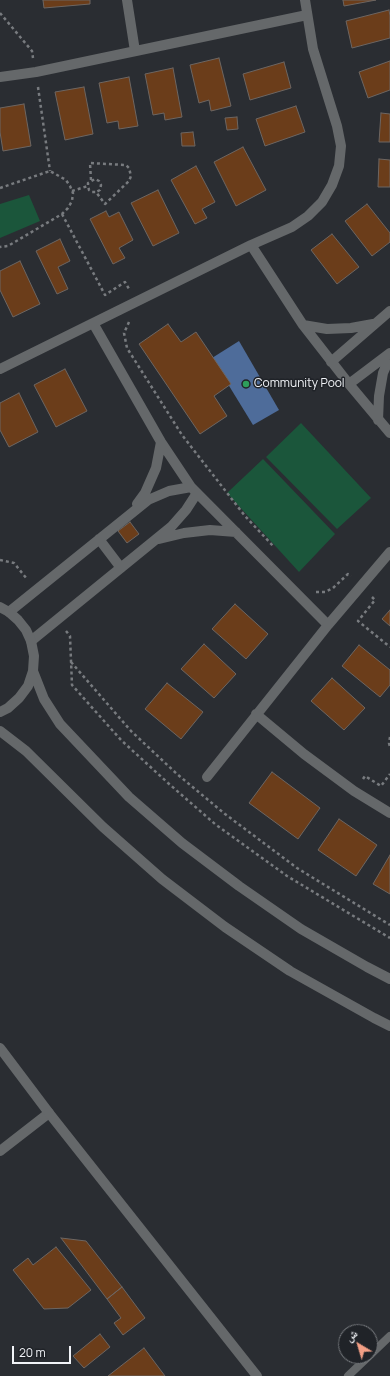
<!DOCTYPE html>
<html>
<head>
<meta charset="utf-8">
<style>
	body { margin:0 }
	#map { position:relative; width:390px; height:1376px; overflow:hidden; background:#2a2d32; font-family:Manrope,"Noto Naskh Arabic",sans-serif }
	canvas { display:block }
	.north { position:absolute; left:338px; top:1324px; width:40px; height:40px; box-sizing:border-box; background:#202328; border:1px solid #74777b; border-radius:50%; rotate:322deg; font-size:11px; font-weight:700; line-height:16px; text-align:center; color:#f2f4f8 }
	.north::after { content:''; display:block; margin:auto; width:14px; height:18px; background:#f39f85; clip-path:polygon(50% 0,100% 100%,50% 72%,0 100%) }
	.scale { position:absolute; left:12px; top:1346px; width:59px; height:18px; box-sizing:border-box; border:2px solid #f2f4f8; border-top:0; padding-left:5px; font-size:12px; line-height:14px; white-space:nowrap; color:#f2f4f8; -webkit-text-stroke:3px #202328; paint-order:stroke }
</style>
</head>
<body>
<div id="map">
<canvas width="390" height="1376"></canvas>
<div class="north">ش</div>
<div class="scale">20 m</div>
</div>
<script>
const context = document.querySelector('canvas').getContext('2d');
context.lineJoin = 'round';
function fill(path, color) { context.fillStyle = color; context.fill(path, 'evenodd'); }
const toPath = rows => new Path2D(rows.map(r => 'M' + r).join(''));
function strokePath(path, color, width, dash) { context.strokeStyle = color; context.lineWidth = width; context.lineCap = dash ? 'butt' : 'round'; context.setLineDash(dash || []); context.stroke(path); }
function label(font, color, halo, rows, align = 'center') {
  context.font = font + ' Manrope,sans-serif'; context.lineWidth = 3; context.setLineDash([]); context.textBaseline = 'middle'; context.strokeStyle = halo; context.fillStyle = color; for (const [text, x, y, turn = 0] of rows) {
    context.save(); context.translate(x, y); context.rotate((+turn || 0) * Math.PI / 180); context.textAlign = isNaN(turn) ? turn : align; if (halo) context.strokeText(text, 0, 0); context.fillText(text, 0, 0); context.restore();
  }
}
const green = toPath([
	[29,195,40,221,0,238,0,204],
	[301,423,371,498,337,529,266,457],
	[263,459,335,534,299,572,227,493]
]);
const water = toPath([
	[239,341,279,410,253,425,212,358]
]);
const building = toPath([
	[43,0,90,0,90,4,44,8,43,0],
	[343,0,376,0,344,6,343,0],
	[389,10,390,16,390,38,352,48,346,21,389,10],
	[219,58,231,106,211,111,209,100,199,103,190,65,219,58],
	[390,61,390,90,368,98,359,72,390,61],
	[284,62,291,88,250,100,243,74,284,62],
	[173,68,182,117,165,120,164,113,153,115,145,74,173,68],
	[129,77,138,126,119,129,118,121,107,123,99,83,129,77],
	[84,87,93,134,65,140,55,92,84,87],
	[24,104,31,146,3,151,0,132,0,108,24,104],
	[296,106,305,132,265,146,256,119,296,106],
	[381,113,390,114,390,142,379,142,381,113],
	[237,117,238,129,227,130,225,118,237,117],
	[193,132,195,146,182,146,181,133,193,132],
	[243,147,266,190,236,206,214,162,243,147],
	[379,159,390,160,390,187,378,187,379,159],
	[196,166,215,202,202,209,207,218,195,224,171,180,196,166],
	[158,190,179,233,153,246,131,203,158,190],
	[367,204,390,233,390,242,372,256,345,221,367,204],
	[106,211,109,217,119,212,133,240,119,248,125,258,113,264,90,219,106,211],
	[332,234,359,267,337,284,311,250,332,234],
	[60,239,70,261,58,267,68,289,57,294,36,251,60,239],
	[20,261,40,304,13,317,0,290,0,271,20,261],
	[168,324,181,342,196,332,231,384,214,396,227,416,200,434,139,344,168,324],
	[65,369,87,411,56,427,34,385,65,369],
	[19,393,38,432,9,447,0,430,0,403,19,393],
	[130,522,139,534,127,543,118,531,130,522],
	[235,604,268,634,246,659,212,629,235,604],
	[390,610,390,626,382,619,390,610],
	[204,644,236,674,214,698,181,669,204,644],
	[359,645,390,670,390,685,380,697,342,666,359,645],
	[332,678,365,708,344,730,311,701,332,678],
	[167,683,203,712,181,739,145,709,167,683],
	[272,772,320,808,298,839,249,803,272,772],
	[339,819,377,845,356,876,318,850,339,819],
	[390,855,390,894,373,884,390,855],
	[61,1238,86,1241,122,1287,107,1299,61,1238],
	[56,1247,91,1290,68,1308,44,1309,13,1270,28,1258,33,1265,56,1247],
	[122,1287,145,1318,123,1335,114,1323,121,1318,107,1299,122,1287],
	[100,1334,110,1347,84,1368,73,1356,100,1334],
	[144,1348,165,1376,108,1376,144,1348]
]);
const path = toPath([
	[0,13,32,51,33,58],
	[38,87,50,171],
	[91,180,90,163,126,165,129,168,131,176,129,181,105,204,96,192,92,192,89,190,88,186,88,183,95,179,99,181,101,185,100,190,96,192],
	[0,188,50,171,66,180,70,186,73,193,72,201,68,208,62,214,8,246,0,247],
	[72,191,88,186],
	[62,214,105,295,125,282,129,289],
	[129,322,124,333,127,348,182,435,245,516,274,547],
	[0,560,14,563,27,579],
	[316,592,325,592,333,588,348,574,351,576],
	[372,597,375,600,358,621,390,647],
	[66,631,70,636,72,685,121,740,168,783,215,824,287,876,390,938],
	[71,662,131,731,177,774,225,814,297,868,390,925],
	[390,737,389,743,390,747],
	[363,779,365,776,381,786,390,774]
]);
const service = toPath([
	[370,1355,390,1336],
	[348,1376,369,1356]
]);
const minor = toPath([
	[127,0,135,51],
	[0,77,36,72,307,15],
	[251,245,303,325,349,384,390,433],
	[93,323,161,442,191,487,328,625],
	[303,325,327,329,351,328,373,324],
	[331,362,390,311],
	[0,369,251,245,292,227,308,216,322,202,332,185,339,166,341,146,337,126,313,49,305,0],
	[349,384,390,353],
	[378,420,379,396,383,373,390,357],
	[137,504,145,493,156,468,161,442],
	[99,539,121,568],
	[159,539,184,533,210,530,236,532],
	[9,612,148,500,169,491,191,487],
	[31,641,171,527,186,510,197,493],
	[256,714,304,754,354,791,390,813],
	[207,777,328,625,390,552],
	[0,1151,49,1113]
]);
const tertiary = toPath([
	[0,607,9,612,18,620,26,630,31,641,34,656,33,671,28,686,19,698,8,708,0,712],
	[33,671,44,699,60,724,129,797,182,843,239,886,301,929,367,967,390,979],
	[0,731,26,751,103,827,162,879,225,927,290,971,374,1018,390,1026],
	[0,1048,49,1113,257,1376]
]);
const markers = [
	[246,384,4,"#2e9e5b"]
];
const poiNames = [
	["Community Pool",254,384]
];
fill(green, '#1b563b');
fill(water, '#4e6c9a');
fill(building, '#6b3d1a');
strokePath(building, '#6d6662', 1);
strokePath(path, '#787b7f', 2.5, [3, 3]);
strokePath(service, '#65686a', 8);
strokePath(minor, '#65686a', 10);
strokePath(tertiary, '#65686a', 10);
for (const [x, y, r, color] of markers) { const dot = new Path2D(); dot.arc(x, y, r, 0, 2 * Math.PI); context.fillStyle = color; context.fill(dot); strokePath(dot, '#202328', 1.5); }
label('12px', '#f2f4f8', '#202328', poiNames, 'left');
</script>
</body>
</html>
